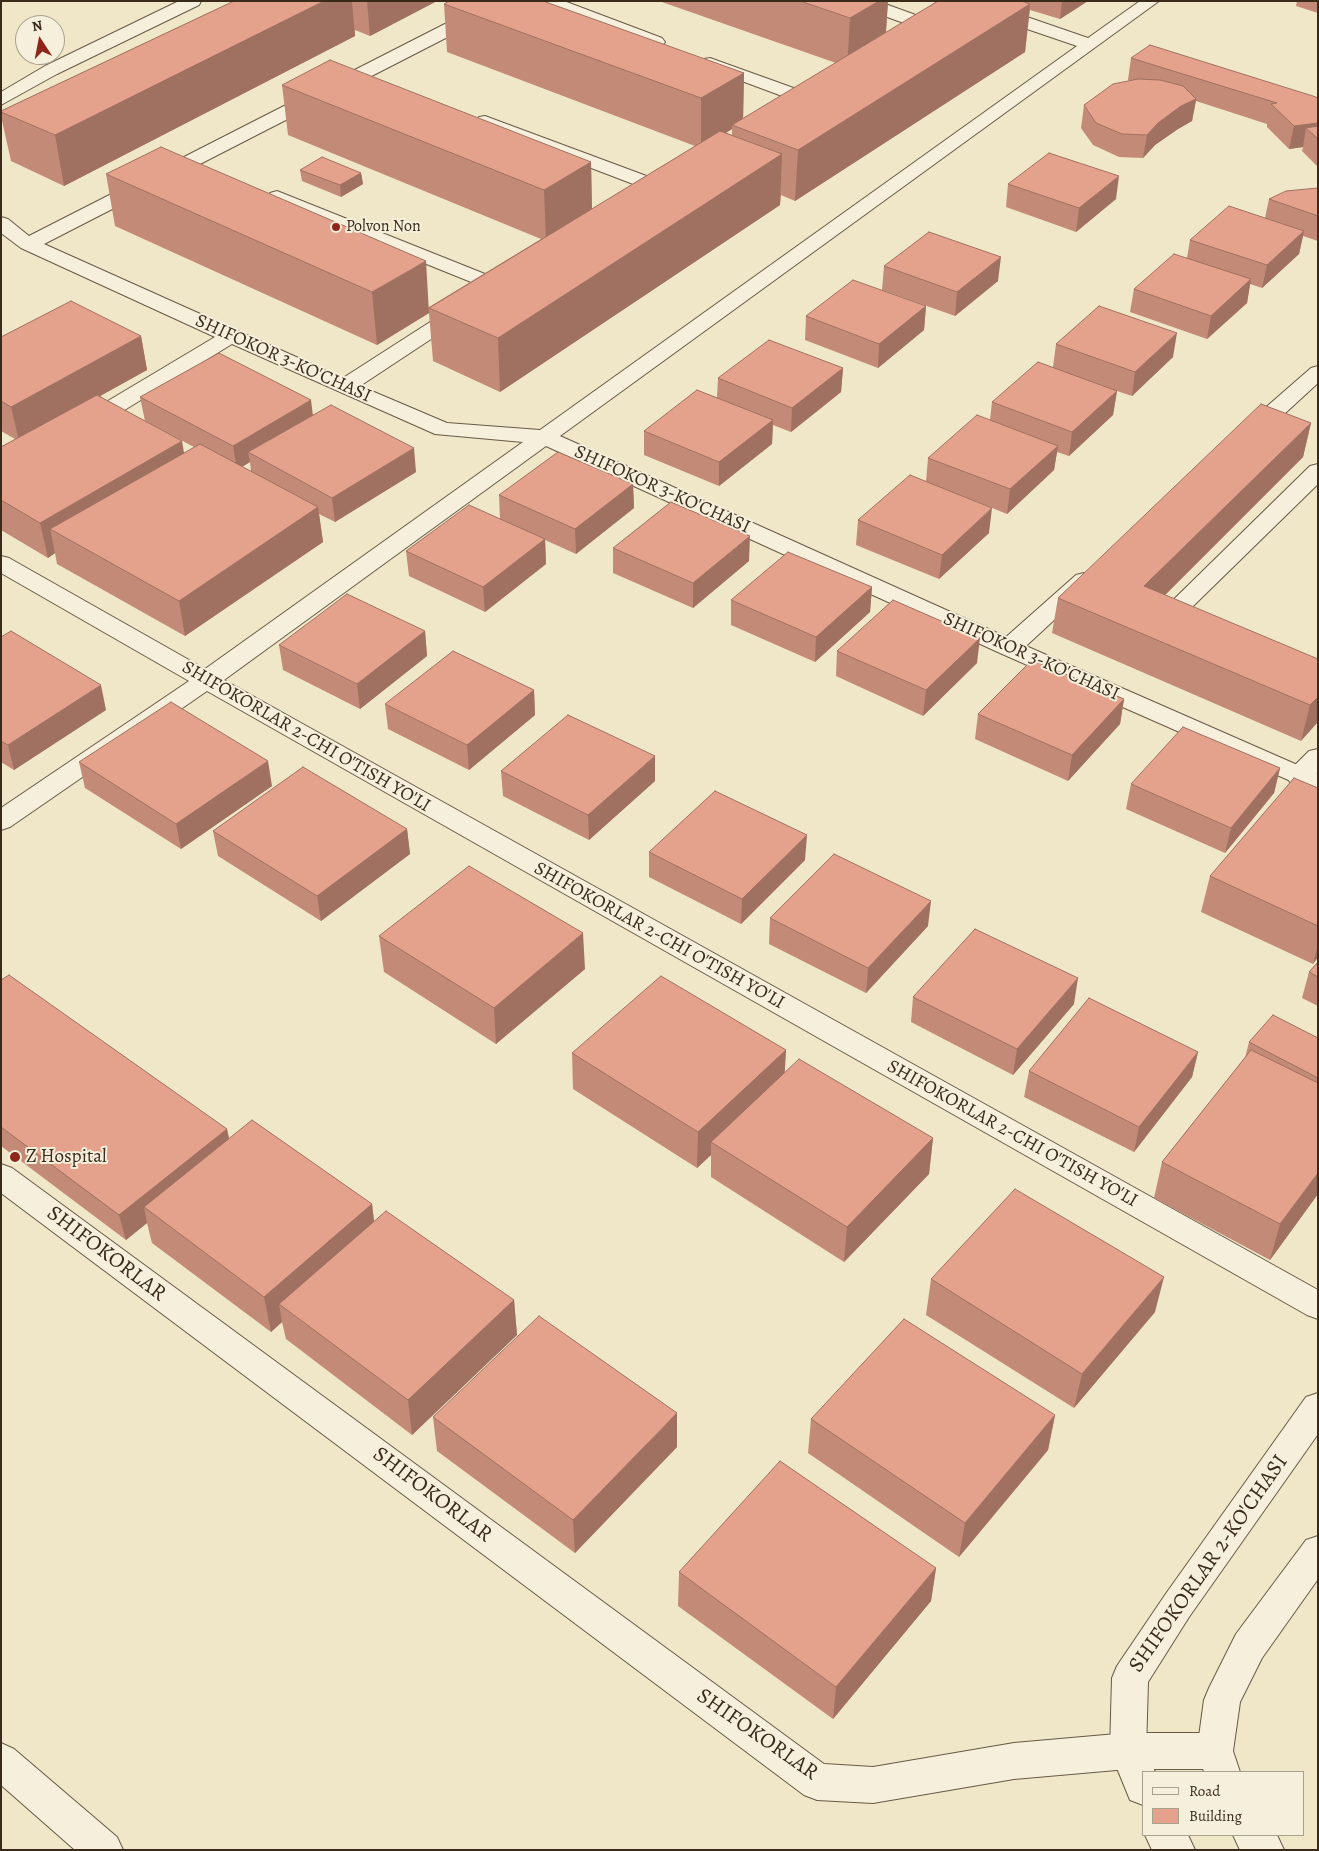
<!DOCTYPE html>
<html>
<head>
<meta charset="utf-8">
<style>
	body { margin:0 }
	#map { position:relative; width:1319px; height:1851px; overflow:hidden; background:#f0e7c8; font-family:Alegreya,serif }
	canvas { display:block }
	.frame { position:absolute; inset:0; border:2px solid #3a2a1a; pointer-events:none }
	.legend { position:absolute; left:1142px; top:1771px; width:162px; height:65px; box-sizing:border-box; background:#f5efdb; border:1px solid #aaa08e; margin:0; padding:6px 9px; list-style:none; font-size:15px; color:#3a2a1a }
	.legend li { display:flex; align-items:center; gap:10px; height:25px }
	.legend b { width:25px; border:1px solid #aaa08e }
	.north { position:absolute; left:15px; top:15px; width:50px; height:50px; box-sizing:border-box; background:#f5efdb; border:1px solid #aaa08e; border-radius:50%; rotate:349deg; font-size:14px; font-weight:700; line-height:20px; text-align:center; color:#3a2a1a }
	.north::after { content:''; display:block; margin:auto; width:18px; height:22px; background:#8f2418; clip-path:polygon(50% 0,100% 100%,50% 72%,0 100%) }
</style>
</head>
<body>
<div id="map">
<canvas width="1319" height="1851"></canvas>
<div class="frame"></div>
<ul class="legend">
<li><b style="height:6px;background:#f5efdb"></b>Road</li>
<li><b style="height:14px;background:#e4a18b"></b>Building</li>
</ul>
<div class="north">N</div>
</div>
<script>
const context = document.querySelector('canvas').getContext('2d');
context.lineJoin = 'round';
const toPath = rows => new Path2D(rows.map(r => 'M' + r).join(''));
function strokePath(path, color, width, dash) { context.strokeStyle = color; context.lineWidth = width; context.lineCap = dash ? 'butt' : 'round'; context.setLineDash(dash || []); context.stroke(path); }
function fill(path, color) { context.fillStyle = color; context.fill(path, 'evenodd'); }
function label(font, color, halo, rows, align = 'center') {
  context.font = font + ' Alegreya,serif'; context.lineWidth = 4; context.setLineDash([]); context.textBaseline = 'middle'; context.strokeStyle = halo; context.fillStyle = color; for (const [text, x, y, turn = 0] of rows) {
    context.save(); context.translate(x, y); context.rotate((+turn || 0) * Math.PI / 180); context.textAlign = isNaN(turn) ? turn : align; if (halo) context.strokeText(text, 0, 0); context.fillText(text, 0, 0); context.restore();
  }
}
const service = toPath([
	[179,1,201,1,199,5,57,74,1,105,1,92,45,66,179,1],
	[540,1,564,1,662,38,665,42,662,46,650,46,542,5,540,1],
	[852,1,877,1,935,22,938,26,935,30,929,31,923,30,854,5,852,1],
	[710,58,813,95,816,99,813,103,807,104,801,103,704,67,701,63,704,59,710,58],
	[485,116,668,184,671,188,668,192,661,194,654,192,479,125,476,121,479,117,485,116],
	[277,191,505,282,508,286,505,290,498,292,491,290,270,201,267,197,270,193,277,191],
	[1318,464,1318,484,1186,613,1199,621,1202,626,1199,631,1190,633,1173,627,1161,613,1165,608,1310,466,1318,464],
	[1318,749,1318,772,1308,782,1299,785,1290,782,1286,776,1290,770,1309,751,1318,749],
	[1,1743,14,1749,117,1837,123,1850,75,1850,1,1785,1,1743]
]);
const minor = toPath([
	[490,1,512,1,510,5,44,244,343,378,455,306,462,304,469,306,472,310,469,314,360,386,447,423,540,430,1077,46,986,15,983,11,986,7,998,7,1088,38,1140,1,1159,1,560,436,1006,637,1076,575,1084,573,1092,575,1096,580,1092,585,1026,646,1318,774,1318,793,1000,653,546,446,224,680,1318,1290,1318,1319,1307,1315,207,691,10,827,1,830,1,808,189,681,1,573,1,556,9,558,205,669,523,442,435,434,232,344,92,430,84,432,76,430,73,425,76,420,215,337,21,248,1,233,1,217,8,219,29,236,490,1],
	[1318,366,1318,383,1257,439,1249,441,1241,439,1238,434,1241,429,1311,368,1318,366],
	[1,1164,12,1168,824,1764,873,1767,1014,1743,1128,1733,1215,1733,1228,1739,1233,1751,1228,1763,1215,1769,1128,1769,1014,1779,873,1803,817,1800,804,1795,1,1193,1,1164]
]);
const tertiary = toPath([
	[1318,1393,1318,1434,1189,1617,1148,1682,1146,1751,1155,1772,1143,1772,1143,1805,1130,1800,1110,1751,1112,1678,1117,1666,1165,1595,1306,1397,1318,1393],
	[1318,1536,1318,1579,1262,1658,1240,1702,1233,1751,1240,1772,1204,1772,1197,1751,1204,1700,1209,1688,1236,1634,1306,1540,1318,1536],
	[1145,1835,1188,1835,1195,1850,1152,1850,1145,1835],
	[1233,1835,1277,1835,1284,1850,1240,1850,1233,1835]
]);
const wall = toPath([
	[234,1,437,1,370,36,355,30,355,36,64,186,11,161,1,116,1,111],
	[659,1,888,1,886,33,938,1,1088,1,1060,19,1030,10,1025,52,795,201,781,195,780,205,500,392,433,361,429,313,377,345,115,226,106,174,429,307,541,239,288,135,282,85,591,162,592,209,695,146,447,52,444,4,744,73,743,119,836,63],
	[732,129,732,135,726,133],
	[1297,1,1318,1,1318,13,1296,6],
	[1131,58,1318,99,1318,167,1302,151,1303,147,1289,149,1267,127,1267,124,1196,101,1192,121,1178,129,1155,145,1143,158,1119,157,1093,145,1081,128,1084,105,1130,81,1128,80],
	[300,170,361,173,363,184,341,197,302,181],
	[1008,184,1116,199,1076,232,1006,207],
	[1318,188,1318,241,1303,236,1299,254,1262,288,1250,284,1247,303,1207,339,1130,312,1134,289,1187,258,1190,240,1265,218,1269,199],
	[884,266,998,281,955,316,882,290],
	[926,306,924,330,878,368,805,340,806,316],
	[141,336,147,370,100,396,184,453,194,447,145,421,140,397,313,415,416,472,335,522,319,514,323,542,185,636,57,564,55,553,48,558,1,530,1,447,15,439,1,431,1,337],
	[250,462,251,471,242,467],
	[1056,344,1173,357,1132,396,1117,391,1113,415,1069,456,1057,452,1054,470,1007,514,975,501,989,533,939,579,856,545,858,520,926,482,928,458,990,420,992,402,1053,367],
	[843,368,841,392,791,432,773,425,772,444,719,486,644,455,644,431,717,397,718,378],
	[1311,423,1303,457,1165,595,1318,697,1301,741,1052,633,1058,598],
	[633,484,634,508,576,554,545,540,546,564,485,612,409,576,406,551,500,519,499,495],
	[613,548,749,561,693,608,613,573],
	[872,587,870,612,815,662,731,625,731,600],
	[425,631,427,656,360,709,283,670,279,645],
	[1,637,106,710,14,770,1,762],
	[837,651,977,663,923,716,836,676],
	[534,690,535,715,469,770,388,729,385,704],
	[1124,699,1120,724,1068,781,975,739,978,714],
	[79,762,272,786,181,849,85,788],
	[1280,768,1274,793,1225,853,1126,809,1131,784],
	[501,771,655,781,589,840,503,796],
	[1318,788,1318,957,1313,964,1201,912,1210,876],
	[407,829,410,854,321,921,218,856,213,831],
	[649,852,805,860,741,924,649,877],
	[770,918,928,926,866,993,769,944],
	[379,936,585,969,496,1044,384,972],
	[1318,962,1318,1006,1302,998,1309,972],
	[1,980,227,1129,229,1138,372,1204,374,1221,514,1300,517,1335,412,1435,286,1339,282,1322,271,1332,152,1243,147,1223,126,1240,1,1146],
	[913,997,1074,1004,1013,1075,911,1022],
	[1318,1038,1318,1194,1270,1260,1154,1198,1162,1162,1245,1058,1249,1042],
	[786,1050,784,1073,933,1138,929,1174,844,1262,711,1177,711,1155,697,1168,573,1089,572,1053],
	[1198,1052,1192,1077,1134,1152,1024,1097,1029,1071],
	[931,1279,1155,1312,1074,1408,926,1315],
	[1055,1415,1048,1450,959,1557,808,1453,811,1419],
	[433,1417,677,1447,575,1553,437,1451],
	[936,1568,931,1601,833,1719,678,1606,679,1572]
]);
const shadedWall = toPath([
	[324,1,352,1,355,36,64,186,55,135],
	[367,1,437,1,370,36],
	[879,1,888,1,885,44,847,67,850,18],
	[1062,1,1088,1,1060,19],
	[1030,4,1025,52,795,201,798,150],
	[744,73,743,122,732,125,732,129,701,148,701,98],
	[1196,99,1192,121,1178,129,1155,145,1143,158,1147,135,1158,123,1181,106],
	[1318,123,1318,139,1306,128,1303,147,1289,149,1294,126],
	[782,154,780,205,500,392,498,338],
	[591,162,592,213,546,241,544,190],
	[361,173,363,184,341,197,340,185],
	[1119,176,1116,199,1076,232,1079,208],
	[1304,231,1299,254,1262,288,1267,265],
	[1001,257,998,281,955,316,957,292],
	[426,261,429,313,377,345,372,292],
	[1251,279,1247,303,1207,339,1211,316],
	[926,306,924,330,878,368,879,344],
	[1177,333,1173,357,1132,396,1135,372],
	[141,336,147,370,19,441,11,407],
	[843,368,841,392,791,432,792,408],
	[1117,391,1113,415,1069,456,1072,432],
	[311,400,314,424,248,452,250,462,237,470,233,446],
	[773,420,772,444,719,486,719,462],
	[1311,423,1303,457,1138,622,1144,586],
	[182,441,188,476,50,529,55,553,48,558,40,523],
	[1058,446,1054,470,1007,514,1010,489],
	[414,448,416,472,335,522,332,498],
	[633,484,634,508,576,554,575,529],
	[318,507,323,542,185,636,179,601],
	[992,508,989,533,939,579,942,555],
	[750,536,749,561,693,608,693,583],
	[545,539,546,564,485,612,483,587],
	[872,587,870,612,815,662,816,637],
	[425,631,427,656,360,709,357,684],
	[980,638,977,663,923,716,926,690],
	[101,685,106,710,14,770,8,745],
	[534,690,535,715,469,770,467,745],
	[1318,697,1318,722,1301,741,1310,705],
	[1124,699,1120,724,1068,781,1072,755],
	[655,756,655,781,589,840,588,815],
	[268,761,272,786,181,849,176,824],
	[1280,768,1274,793,1225,853,1231,828],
	[407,829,410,854,321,921,317,896],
	[807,835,805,860,741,924,742,899],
	[931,901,928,926,866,993,868,968],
	[583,933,585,969,496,1044,494,1008],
	[1318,945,1318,957,1313,964],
	[1078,978,1074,1004,1013,1075,1017,1049],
	[786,1050,784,1086,711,1142,711,1155,697,1168,698,1132],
	[1198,1052,1192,1077,1134,1152,1139,1127],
	[227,1129,232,1154,144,1207,147,1223,126,1240,119,1215],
	[933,1138,929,1174,844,1262,847,1227],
	[1318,1173,1318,1194,1270,1260,1280,1224],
	[372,1204,376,1239,279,1304,282,1322,271,1332,264,1297],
	[1164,1277,1155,1312,1074,1408,1082,1374],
	[514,1300,517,1335,412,1435,408,1400],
	[677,1413,677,1447,575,1553,573,1520],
	[1055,1415,1048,1450,959,1557,965,1523],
	[936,1568,931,1601,833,1719,836,1687]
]);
const building = toPath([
	[234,1,324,1,55,135,1,112,1,111,234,1],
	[449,1,543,1,744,73,701,98,444,4,449,1],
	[800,1,879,1,850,18,800,1],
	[938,1,1022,1,1030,4,798,150,732,125,938,1],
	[1150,45,1316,97,1318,99,1318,123,1294,126,1271,104,1277,103,1131,58,1150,45],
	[330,60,591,162,544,190,282,85,330,60],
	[1138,79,1160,80,1183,86,1196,99,1181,106,1158,123,1147,135,1122,134,1096,123,1084,105,1113,84,1138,79],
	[1318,126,1318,139,1306,128,1318,126],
	[720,131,782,154,498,338,429,308,720,131],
	[161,147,426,261,372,292,106,174,161,147],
	[1049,153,1119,176,1079,208,1008,184,1049,153],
	[322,157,361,173,340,185,300,170,322,157],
	[1318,188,1318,216,1269,199,1286,191,1318,188],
	[1229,206,1304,231,1267,265,1190,240,1229,206],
	[929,232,1001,257,957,292,884,266,929,232],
	[1174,254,1251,279,1211,316,1134,289,1174,254],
	[853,280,926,306,879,344,806,316,853,280],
	[71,301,141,336,11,407,1,401,1,337,71,301],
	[1099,306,1177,333,1135,372,1056,344,1099,306],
	[769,340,843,368,792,408,718,378,769,340],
	[219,353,311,400,233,446,140,397,219,353],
	[1038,362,1117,391,1072,432,992,402,1038,362],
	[697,390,773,420,719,462,644,431,697,390],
	[97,395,182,441,40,523,1,500,1,447,97,395],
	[1261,404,1311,423,1144,586,1318,659,1318,697,1310,705,1058,598,1261,404],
	[331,405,414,448,332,498,248,452,331,405],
	[977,415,1058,446,1010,489,928,458,977,415],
	[200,444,318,507,179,601,50,529,200,444],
	[558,452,633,484,575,529,499,495,558,452],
	[910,475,992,508,942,555,858,520,910,475],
	[671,502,750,536,693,583,613,548,671,502],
	[469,505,545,539,483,587,406,551,469,505],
	[788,552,872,587,816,637,731,600,788,552],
	[347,594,425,631,357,684,279,645,347,594],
	[893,600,980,638,926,690,837,651,893,600],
	[11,631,101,685,8,745,1,741,1,637,11,631],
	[453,651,534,690,467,745,385,704,453,651],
	[1032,660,1124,699,1072,755,978,714,1032,660],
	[171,702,268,761,176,824,79,762,171,702],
	[568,715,655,756,588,815,501,771,568,715],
	[1183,727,1280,768,1231,828,1131,784,1183,727],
	[303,767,407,829,317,896,213,831,303,767],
	[1294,778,1318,788,1318,926,1210,876,1294,778],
	[715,791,807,835,742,899,649,852,715,791],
	[834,854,931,901,868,968,770,918,834,854],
	[469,866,583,933,494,1008,379,936,469,866],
	[975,929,1078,978,1017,1049,913,997,975,929],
	[1318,962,1318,977,1309,972,1318,962],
	[9,975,227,1129,119,1215,1,1127,1,980,9,975],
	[661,976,786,1050,698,1132,572,1053,661,976],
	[1089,998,1198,1052,1139,1127,1029,1071,1089,998],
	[1273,1015,1318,1038,1318,1078,1249,1042,1273,1015],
	[1251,1050,1318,1083,1318,1173,1280,1224,1162,1162,1251,1050],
	[799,1059,933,1138,847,1227,711,1142,799,1059],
	[252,1120,372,1204,264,1297,144,1207,252,1120],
	[1015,1189,1164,1277,1082,1374,931,1279,1015,1189],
	[386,1211,514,1300,408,1400,279,1304,386,1211],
	[539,1316,677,1413,573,1520,433,1417,539,1316],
	[904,1319,1055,1415,965,1523,811,1419,904,1319],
	[780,1461,936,1568,836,1687,679,1572,780,1461]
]);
const markers = [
	[336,227,5,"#8f2418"],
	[15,1157,6,"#8f2418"]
];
const farPoinames = [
	["Polvon Non",346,227]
];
const streetNames = [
	["SHIFOKOR 3-KO'CHASI",283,359,24],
	["SHIFOKOR 3-KO'CHASI",662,490,24],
	["SHIFOKOR 3-KO'CHASI",1031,657,24],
	["SHIFOKORLAR 2-CHI O'TISH YO'LI",306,737,30],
	["SHIFOKORLAR 2-CHI O'TISH YO'LI",659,936,29],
	["SHIFOKORLAR 2-CHI O'TISH YO'LI",1012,1134,29]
];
const poiNames = [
	["Z Hospital",26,1157]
];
const nearStreetnames = [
	["SHIFOKORLAR",106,1254,37],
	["SHIFOKORLAR",432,1495,37],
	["SHIFOKORLAR 2-KO'CHASI",1209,1564,-55],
	["SHIFOKORLAR",757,1735,35]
];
strokePath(service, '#685946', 2);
strokePath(minor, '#685946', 2);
strokePath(tertiary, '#685946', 2);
fill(service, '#f5efdb');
fill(minor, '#f5efdb');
fill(tertiary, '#f5efdb');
fill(wall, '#c48a78');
fill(shadedWall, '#a07161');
fill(building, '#e4a18b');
strokePath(building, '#a07161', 1);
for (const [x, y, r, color] of markers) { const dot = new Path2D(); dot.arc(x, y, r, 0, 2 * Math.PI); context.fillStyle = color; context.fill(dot); strokePath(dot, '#f5efdb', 2); }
label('16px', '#3a2a1a', '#f5efdb', farPoinames, 'left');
label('19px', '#3a2a1a', '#f5efdb', streetNames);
label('19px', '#3a2a1a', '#f5efdb', poiNames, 'left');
label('22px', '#3a2a1a', '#f5efdb', nearStreetnames);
</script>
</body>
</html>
